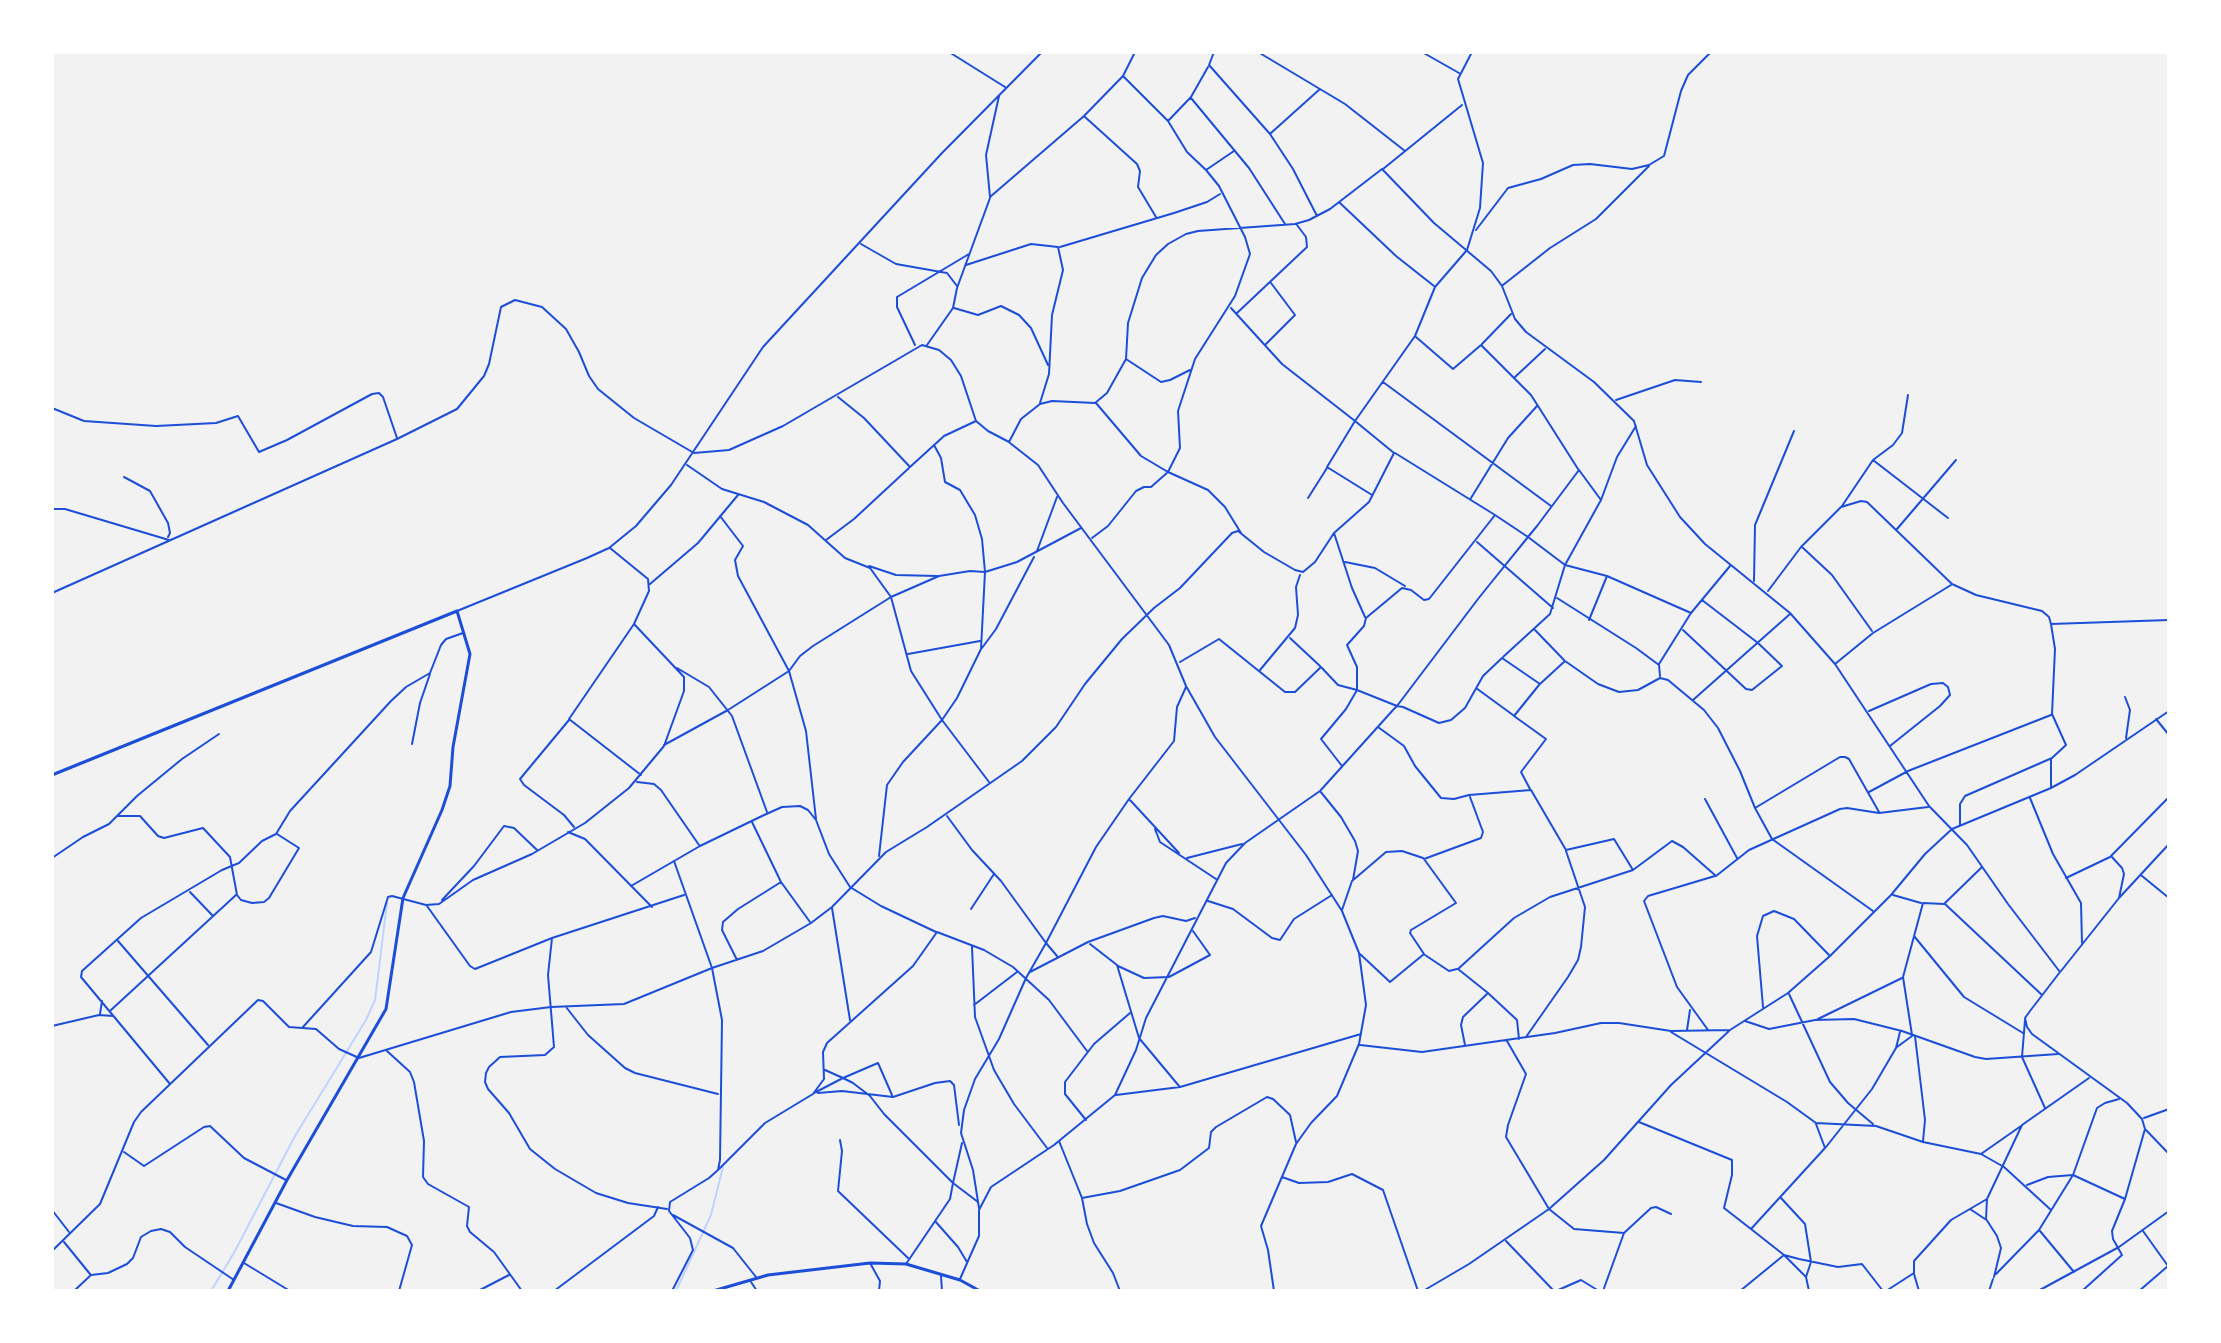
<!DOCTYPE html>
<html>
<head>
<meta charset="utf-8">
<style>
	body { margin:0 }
	#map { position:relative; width:2221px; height:1343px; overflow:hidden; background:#f2f2f2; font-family:Poppins,sans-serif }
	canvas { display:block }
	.frame { position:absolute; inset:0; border:54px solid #fff; pointer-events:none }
</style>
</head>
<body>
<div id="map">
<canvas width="2221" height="1343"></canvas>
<div class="frame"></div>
</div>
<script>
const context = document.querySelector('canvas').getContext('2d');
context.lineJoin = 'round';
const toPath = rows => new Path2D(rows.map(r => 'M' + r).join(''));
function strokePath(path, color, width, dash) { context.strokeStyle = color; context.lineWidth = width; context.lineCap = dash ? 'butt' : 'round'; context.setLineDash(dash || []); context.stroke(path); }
const stream = toPath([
	[211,1291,235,1251,295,1136,366,1020,375,1000,387,903],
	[676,1291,711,1215,723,1167]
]);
const minor = toPath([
	[949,52,1005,87],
	[1135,52,1123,76,1168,121,1191,97,1208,67],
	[1214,52,1209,65,1270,134,1293,169,1317,216],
	[1258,52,1345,104,1405,151],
	[1422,52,1459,73],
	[999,96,986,155,990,197,1084,116,1123,76],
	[1191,98,1249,168,1285,224],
	[1085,117,1137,164,1140,171,1138,187,1156,217],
	[1168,121,1187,152,1206,170,1219,186,1245,237,1250,254,1235,296,1195,359,1178,411,1180,448,1168,472,1208,490,1225,507,1241,533],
	[1271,133,1320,89],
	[1383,169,1462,105],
	[1206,170,1234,151],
	[1340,203,1396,256,1434,286],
	[1476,230,1508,188,1541,179,1573,165,1590,164,1632,169,1649,165,1664,156,1681,91,1688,75,1711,52],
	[861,244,896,264,947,273,957,286],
	[1060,247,1174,213,1207,202,1220,194],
	[966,265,1031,244,1058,247,1063,270,1052,315,1049,374,1040,403],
	[1503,285,1550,248,1596,219,1649,166],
	[954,308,978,315,1001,306,1019,315,1031,328,1048,365],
	[1231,308,1282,364,1355,421,1327,467,1372,495],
	[1237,313,1307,247,1306,237,1297,225],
	[1416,337,1453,369,1481,345,1531,395,1578,469],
	[1266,344,1295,315,1271,283],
	[1482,344,1511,314],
	[915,345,897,307,897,297,969,254],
	[927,345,953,308,957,288,990,198],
	[1126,359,1161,382,1170,380,1190,370],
	[1515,377,1545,349],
	[1383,382,1551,506],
	[838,397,864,418,910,467,944,436,976,421],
	[1616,400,1675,380,1701,382],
	[52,408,84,421,156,426,216,423,238,416,259,452,287,440,372,394,379,393,383,397,397,438],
	[1010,443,1038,465,1063,503,1169,645,1186,686,1215,737,1306,855,1342,911,1359,953,1366,1005,1359,1044,1337,1096,1311,1123,1296,1144,1261,1226,1268,1250,1274,1291],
	[934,445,941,458,945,482,960,490,975,515,982,539,985,572,981,649,957,698,942,720,989,782],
	[1395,453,1495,515],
	[1873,460,1893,445,1902,433,1908,395],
	[687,465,722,489,764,502,808,525,845,558,870,568,891,597,939,576,970,571,985,572,1017,562,1081,528],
	[124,477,150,491,168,523,170,533,168,537],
	[1308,498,1327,468],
	[1471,498,1508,438,1537,406],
	[1842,506,1873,460,1948,518],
	[52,509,65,509,169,540],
	[720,516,743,546,735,560,738,576,789,671,806,731,816,819],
	[1897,529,1956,460],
	[1334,533,1352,588,1365,617],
	[1092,538,1108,526,1136,491,1144,487,1151,487,1168,472,1141,456,1096,403],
	[826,540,854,519,909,468],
	[1477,542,1553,608],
	[1802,547,1832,575,1872,631],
	[1037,551,1057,497],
	[1345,562,1375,568,1405,586],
	[869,566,896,575,937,576],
	[1607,576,1565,565,1528,537,1495,515,1429,599,1424,600,1411,590,1402,588,1366,618,1364,626,1347,645,1357,667,1357,690,1397,706,1478,599,1490,584,1528,537,1537,526,1579,470,1601,500,1617,457,1636,426],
	[1754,581,1755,525,1794,431],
	[650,584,698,543,738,495],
	[1768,591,1801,547,1841,507,1861,501,1867,502,1952,584,1976,595,2042,611,2049,617,2051,624,2169,620],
	[52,593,397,439,457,409,484,376,489,364,501,307,515,300,542,307,566,329,579,352,589,376,598,389,634,418,694,453,729,450,783,426,922,345,939,350,951,360,961,376,976,421,988,431,1009,442,1021,419,1040,404,1052,401,1095,403,1107,393,1126,359,1128,323,1142,278,1156,255,1168,244,1186,234,1198,231,1295,224,1309,220,1330,209,1382,169,1434,223,1491,271,1502,286,1515,319,1526,332,1594,382,1634,421,1647,465,1680,517,1705,544,1790,613,1835,664,1929,806,1967,845,2008,904,2060,972,2030,1011,2025,1018,2027,1027,2032,1034,2127,1103,2142,1119,2145,1129,2125,1199,2112,1231,2113,1239,2122,1255,2082,1291],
	[1557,598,1636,648,1659,665,1660,676],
	[457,611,587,558,609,548,636,526,671,485,763,347,942,153,1042,52],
	[1589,620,1607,576,1691,613],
	[634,624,569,719,641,775],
	[1535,630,1564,660],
	[1683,630,1746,689,1752,690,1782,666,1758,643,1702,600],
	[1290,638,1320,666],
	[982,648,996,629,1034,557],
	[908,654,980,641],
	[1503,657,1550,614,1565,565,1601,500],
	[1180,662,1219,639,1285,692,1295,692,1321,667,1338,685,1357,690,1346,709,1321,739,1342,766],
	[1659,664,1691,613,1730,566],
	[1835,664,1873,633,1951,585],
	[677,668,709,687,732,716,767,812],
	[1260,670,1295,628,1298,615,1296,587,1300,575],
	[1476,688,1513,715],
	[2125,697,2130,710,2126,738],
	[1693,700,1790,614],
	[1869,711,1931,684,1943,683,1948,687,1950,695,1940,706,1890,746],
	[2156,719,2169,735],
	[569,720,520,779,524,785,564,815,574,827],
	[1378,727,1404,746,1415,766,1441,798,1454,799,1469,795,1531,790,1566,850,1614,839,1633,870,1672,841,1683,847,1716,876,1749,850,1840,809,1847,808,1879,813,1928,807],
	[412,744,420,703,430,674],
	[664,745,728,710,789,671,800,656,813,646,891,597,911,671,942,720,903,762,887,785,879,856],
	[637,782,654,784,661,790,699,845],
	[2051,788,2051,759],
	[1530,789,1521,772,1546,739,1514,716,1539,685],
	[1320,791,1341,817,1355,841,1358,851,1353,880],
	[1869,792,1908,771,2051,715],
	[2030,798,2053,854,2081,903,2082,943],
	[1705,799,1737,858],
	[1130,800,1179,853],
	[1755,808,1840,757,1845,757,1849,759,1879,812],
	[117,816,140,816,158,836,164,838,203,828,230,857,237,895,241,900,252,903,264,902,269,898,299,848,277,834],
	[947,816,972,850,1001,881,1046,943,1026,978,999,1039,975,1079,964,1110,961,1133,973,1170,979,1208],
	[752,822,781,882,810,922],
	[1960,825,1960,804,1965,796,2052,758,2066,745,2052,714,2055,649,2051,624],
	[1155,829,1160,842,1216,879],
	[568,832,585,839,652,907],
	[52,858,83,837,109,824,137,796,182,759,219,734],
	[1187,858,1242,844],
	[2142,876,2169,898],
	[2066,878,2110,857],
	[631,886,700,846,762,816,782,807,800,806,808,810,816,820,829,854,850,887,881,906,936,932],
	[190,892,213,916],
	[1893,895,1921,903],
	[2119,898,2124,874,2122,868,2111,856,2169,797],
	[442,900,474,866,504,826,514,828,537,850],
	[1208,901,1233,909,1272,938,1280,940,1294,919,1332,895],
	[1945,904,2042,995],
	[427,906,470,966,475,969,552,938,684,895],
	[832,908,850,1020],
	[971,909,994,874],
	[1342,910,1352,881,1386,852,1402,851,1423,858],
	[1914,936,1964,997,2023,1033],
	[552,938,548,975,554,1047,545,1055,500,1057,489,1067,486,1073,485,1082,488,1089,509,1113,530,1149,555,1169,596,1193,628,1203,667,1209],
	[118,941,208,1045],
	[1090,944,1117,965,1139,1038,1179,1086],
	[972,947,975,1017,994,1070,1014,1104,1047,1148],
	[1360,954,1390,982,1424,954,1410,933,1411,930,1456,903,1424,859,1481,838,1483,832,1470,797],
	[1425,955,1449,971,1457,969],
	[1057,956,1046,943,1096,847,1129,799,1174,741,1177,707,1186,687],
	[737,960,722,930,723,922,738,909,781,882],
	[1118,966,1144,978,1169,977,1210,955,1193,931],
	[2061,971,2119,898,2169,844],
	[1030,972,1088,942,1154,918,1163,916,1186,921,1195,918],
	[1488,993,1458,969,1514,918,1550,897,1633,870],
	[1789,994,1830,1082,1848,1103,1873,1124],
	[974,1005,1017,972],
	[566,1007,588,1035,625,1068,635,1073,718,1094],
	[1763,1007,1757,936,1763,916,1774,911,1794,919,1829,955],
	[111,1010,236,895],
	[100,1014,102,1001],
	[1818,1019,1902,978],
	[2025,1020,2022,1057,2045,1108],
	[1745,1021,1769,1029,1815,1020,1854,1019,1902,1031,1975,1057,1986,1059,2058,1054],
	[52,1026,99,1015,113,1016],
	[303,1027,371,952,388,897,392,896,426,905,439,904,473,880,532,854,585,823,629,788,664,746,684,691,684,677,634,624,649,591,648,579,610,548],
	[1687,1030,1690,1010],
	[1708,1030,1677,987,1644,901,1648,896,1715,876],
	[1671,1032,1787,1102,1816,1123,1876,1126,1923,1142,1981,1154,2004,1167,2051,1210],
	[1912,1035,1903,977,1923,903,1944,904,1982,867],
	[1915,1036,1925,1120,1923,1141],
	[1526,1037,1568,977,1578,960,1581,947,1585,907,1566,851],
	[1507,1041,1526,1074,1508,1125,1506,1137,1549,1209,1574,1229,1624,1233],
	[1360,1045,1422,1052,1555,1033,1601,1023,1619,1023,1671,1031,1730,1030,1788,993,1830,956,1891,895,1925,854,1952,829,2051,788,2075,775,2169,711],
	[1465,1045,1461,1025,1463,1017,1488,993,1517,1020,1519,1039],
	[1897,1047,1912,1036],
	[387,1051,410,1072,414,1082,424,1141,423,1177,428,1184,469,1207,467,1226,470,1232,494,1252,522,1291],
	[825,1070,843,1078,878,1063,892,1095],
	[170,1084,81,977,82,971,141,918,222,870,239,863,262,841,276,834,290,811,391,701,406,687,430,673,441,645,446,639,463,633],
	[814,1093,843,1078,853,1083,870,1096,884,1114,953,1183,950,1199,906,1264],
	[818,1093,842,1091,893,1097,935,1083,950,1081,954,1085,959,1125],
	[1116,1095,1180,1087,1361,1034],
	[2144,1118,2169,1109],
	[1086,1120,1065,1094,1065,1082,1094,1044,1130,1013],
	[1639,1122,1732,1160,1732,1175,1724,1208,1751,1229],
	[1816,1124,1825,1148,1751,1229,1784,1255,1799,1259,1838,1267,1862,1264,1883,1291],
	[2146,1130,2169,1154],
	[840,1140,842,1151,838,1191,908,1258],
	[1059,1141,1082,1198,1087,1224,1094,1243,1113,1273,1120,1291],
	[962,1143,953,1183,978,1202],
	[1826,1147,1872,1089,1896,1048,1900,1032],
	[124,1152,144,1166,204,1127,210,1126,244,1158,286,1180],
	[1981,1154,2021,1126],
	[719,1169,765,1123,813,1094,824,1079,823,1052,827,1043,913,966,937,932,984,950,1013,967,1049,1000,1087,1051],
	[1282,1177,1299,1183,1328,1182,1352,1174,1383,1190,1418,1291],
	[2027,1185,2048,1177,2073,1175,2125,1199],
	[1082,1198,1120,1191,1180,1170,1209,1148,1211,1132,1216,1127,1267,1097,1273,1099,1290,1115,1296,1142],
	[1781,1198,1805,1224,1811,1262,1806,1277,1809,1291],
	[276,1203,315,1217,353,1226,387,1227,407,1236,412,1245,399,1291],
	[1970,1209,1985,1219],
	[52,1210,69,1232],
	[673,1215,733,1248,756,1277],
	[935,1221,958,1247,967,1262],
	[2040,1231,2074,1272],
	[1506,1241,1554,1291],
	[64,1242,90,1274],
	[52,1251,100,1204,134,1122,141,1112,258,1000,263,1001,289,1027,316,1029,339,1049,359,1058,511,1012,551,1007,624,1004,712,968,674,861],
	[244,1263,290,1291],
	[870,1263,880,1281,879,1291],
	[1914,1274,1919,1291],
	[1996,1274,2039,1230,2073,1175,2097,1108,2105,1103,2119,1099],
	[941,1276,942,1291],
	[1994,1277,2001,1248,1997,1236,1986,1219,1987,1199,2022,1125,2089,1078],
	[960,1279,979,1236,979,1210,991,1187,1054,1145,1115,1095,1136,1050,1146,1018,1226,863,1245,843,1320,791,1393,710,1397,706,1403,707,1439,723,1451,720,1465,708,1483,676,1502,658,1540,684,1565,661,1598,684,1619,692,1638,690,1660,678,1668,680,1704,710,1718,728,1740,771,1755,808,1772,839,1873,911],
	[751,1282,757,1291],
	[74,1291,91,1275,108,1273,127,1264,133,1258,141,1237,151,1231,161,1229,170,1232,185,1247,234,1280],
	[478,1291,509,1275],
	[554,1291,654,1216,658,1207],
	[672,1291,693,1250,690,1238,669,1211,670,1202,709,1178,718,1170,720,1160,722,1020,712,968,763,951,811,923,832,907,886,852,927,827,1022,761,1056,727,1085,684,1122,639,1154,608,1180,588,1232,533,1238,531,1264,552,1295,570,1303,572,1315,562,1334,533,1369,502,1394,453,1355,421,1415,336,1435,287,1467,250,1480,208,1483,163,1458,79,1472,52],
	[1423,1291,1469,1264,1549,1209,1604,1160,1671,1085,1729,1031],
	[1556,1291,1581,1280,1599,1291],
	[1603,1291,1624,1233,1651,1208,1656,1207,1671,1214],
	[1740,1291,1784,1255,1805,1276],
	[1886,1291,1914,1273,1914,1261,1951,1220,1987,1199],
	[1989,1291,1993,1279],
	[2038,1291,2119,1247,2169,1211],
	[2139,1291,2168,1266,2143,1231]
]);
const tertiary = toPath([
	[52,775,457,611,470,654,453,747,450,786,442,810,403,898,386,1009,287,1180,228,1291],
	[713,1291,768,1275,870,1263,906,1264,960,1280,980,1291]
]);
strokePath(stream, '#bfd3fe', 2);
strokePath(minor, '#1d4ed8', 2);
strokePath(tertiary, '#1d4ed8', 3);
</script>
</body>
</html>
